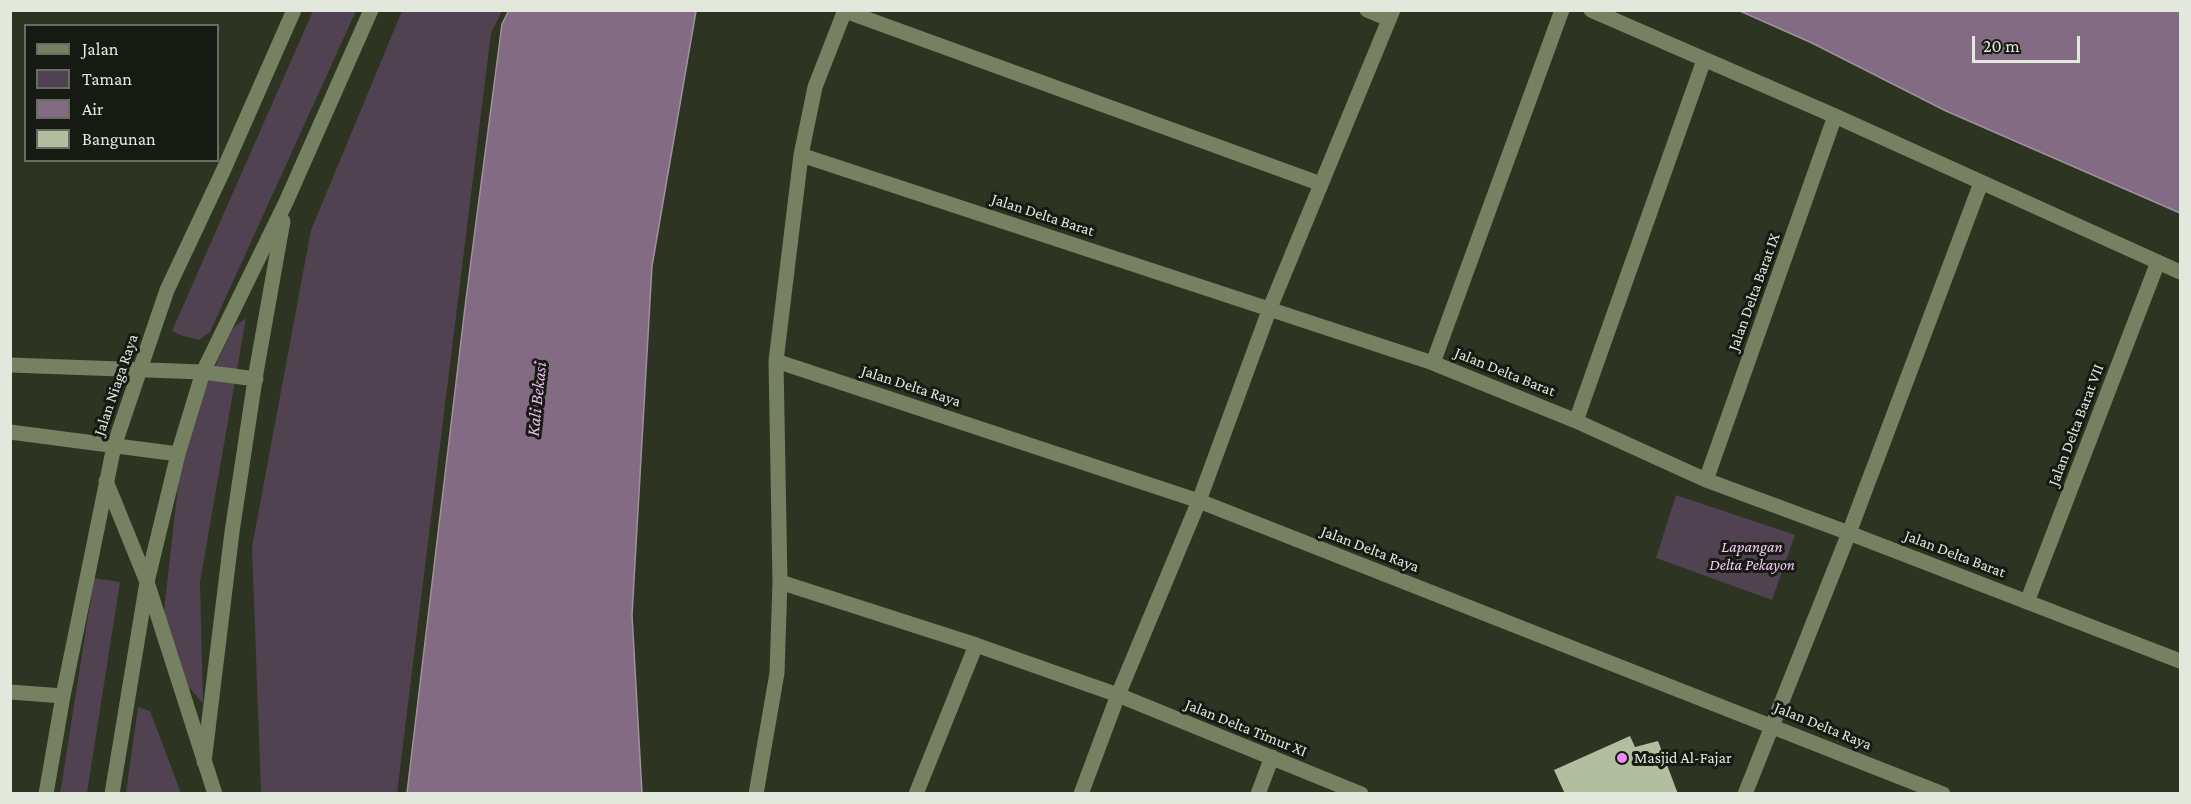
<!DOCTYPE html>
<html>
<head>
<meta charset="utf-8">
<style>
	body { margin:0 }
	#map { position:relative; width:2191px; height:804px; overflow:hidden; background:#2d3421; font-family:"Crimson Pro",serif }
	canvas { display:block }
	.frame { position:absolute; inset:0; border:12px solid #e3e8dc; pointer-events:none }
	.legend { position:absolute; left:24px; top:24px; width:195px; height:138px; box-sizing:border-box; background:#171a12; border:2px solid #696c63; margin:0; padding:8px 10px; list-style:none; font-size:18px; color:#e3e8dc }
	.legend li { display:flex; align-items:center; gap:12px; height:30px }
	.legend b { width:30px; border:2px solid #696c63 }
	.scale { position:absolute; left:1972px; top:36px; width:108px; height:27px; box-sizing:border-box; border:3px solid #e3e8dc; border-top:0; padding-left:8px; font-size:18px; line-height:21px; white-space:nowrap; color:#e3e8dc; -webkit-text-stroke:4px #171a12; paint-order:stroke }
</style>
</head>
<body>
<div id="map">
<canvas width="2191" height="804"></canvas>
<div class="frame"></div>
<ul class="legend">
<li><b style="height:8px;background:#758161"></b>Jalan</li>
<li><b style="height:16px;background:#504251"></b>Taman</li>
<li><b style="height:16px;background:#836b84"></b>Air</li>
<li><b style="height:16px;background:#b2bf9e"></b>Bangunan</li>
</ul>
<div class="scale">20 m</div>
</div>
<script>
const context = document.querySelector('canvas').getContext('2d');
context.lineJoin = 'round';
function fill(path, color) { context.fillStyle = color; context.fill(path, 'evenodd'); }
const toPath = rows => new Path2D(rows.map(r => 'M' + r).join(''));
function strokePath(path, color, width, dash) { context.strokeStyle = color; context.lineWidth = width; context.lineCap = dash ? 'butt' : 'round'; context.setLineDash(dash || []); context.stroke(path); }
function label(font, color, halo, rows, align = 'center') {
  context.font = font + ' "Crimson Pro",serif'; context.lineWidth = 6; context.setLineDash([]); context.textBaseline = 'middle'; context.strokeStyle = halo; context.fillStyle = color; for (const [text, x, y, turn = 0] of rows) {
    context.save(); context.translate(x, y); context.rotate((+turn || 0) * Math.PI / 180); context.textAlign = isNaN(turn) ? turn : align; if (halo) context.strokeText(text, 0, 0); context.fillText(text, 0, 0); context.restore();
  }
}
const green = toPath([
	[313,11,356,11,210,332,199,340,183,336,172,331],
	[402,11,502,11,491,33,397,793,261,793,252,547,311,230],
	[246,318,200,582,203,703,183,681,163,620,184,433,233,328],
	[1676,495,1795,535,1772,600,1656,558],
	[94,578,120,582,87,793,60,794],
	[138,707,150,711,181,793,126,793]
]);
const water = toPath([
	[509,10,696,11,652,266,632,615,642,793,407,793,466,299,502,24,509,10],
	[1740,11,2180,11,2180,213,1946,111,1812,43,1740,11]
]);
const building = toPath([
	[1630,736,1635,747,1658,741,1678,794,1565,794,1554,770]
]);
const minor = toPath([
	[1367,10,1389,19],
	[1591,10,1835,116,2180,272],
	[845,11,1321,184],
	[801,155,1433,363,1576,421,1706,480,1849,533,2180,661],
	[776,361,1199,501,1943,794],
	[1433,363,1562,10],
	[10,365,203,372,256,379],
	[1576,421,1704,60],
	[10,432,178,454],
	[1706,480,1835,116],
	[106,481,147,582,215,794],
	[780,582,976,645,1118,695,1361,794],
	[2027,602,2158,262],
	[10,692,63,696],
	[204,762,232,532,256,373,283,221],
	[46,794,63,696,114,446,167,290,224,169,294,10],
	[112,794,147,582,178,454,203,372,286,202,371,10],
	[756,794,777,673,780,582,776,361,801,155,815,87,845,10],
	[916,794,976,645],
	[1081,794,1118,695,1199,501,1270,308,1393,10],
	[1258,794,1272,757],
	[1745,794,1849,533,1981,183]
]);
const markers = [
	[1622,758,6,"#ee8bf8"]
];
const streetNames = [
	["Jalan Delta Barat",1043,215,18],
	["Jalan Delta Barat IX",1754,292,-70],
	["Jalan Delta Barat",1505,372,22],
	["Jalan Niaga Raya",116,385,-71],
	["Jalan Delta Raya",911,386,18],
	["Jalan Delta Barat VII",2076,425,-69],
	["Jalan Delta Raya",1370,549,21],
	["Jalan Delta Barat",1955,554,21],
	["Jalan Delta Raya",1823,726,22],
	["Jalan Delta Timur XI",1246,728,22]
];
const parkNames = [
	["Lapangan",1752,547],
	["Delta Pekayon",1752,565]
];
const poiNames = [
	["Masjid Al-Fajar",1634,758]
];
const waterNames = [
	["Kali Bekasi",537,399,-84]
];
fill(green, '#504251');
fill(water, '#836b84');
strokePath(water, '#a0909e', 1.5);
fill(building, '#b2bf9e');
strokePath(minor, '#758161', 15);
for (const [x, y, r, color] of markers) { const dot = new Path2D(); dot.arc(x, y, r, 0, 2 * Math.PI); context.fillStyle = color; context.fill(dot); strokePath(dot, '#171a12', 2); }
label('16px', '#e3e8dc', '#171a12', streetNames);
label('italic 16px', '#f4c9f7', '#171a12', parkNames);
label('16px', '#e3e8dc', '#171a12', poiNames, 'left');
label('italic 18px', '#e6bcea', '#171a12', waterNames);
</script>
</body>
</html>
